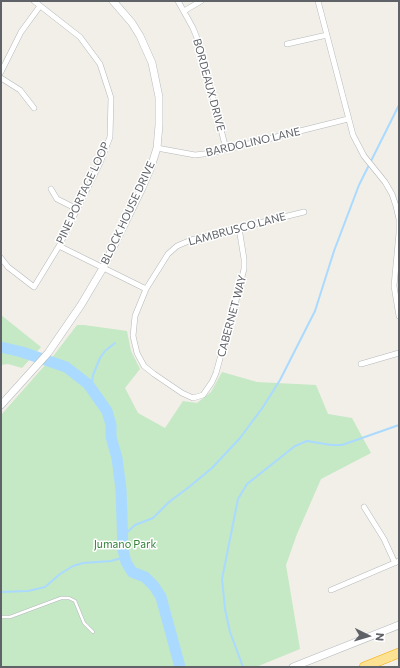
<!DOCTYPE html>
<html>
<head>
<meta charset="utf-8">
<style>
	body { margin:0 }
	#map { position:relative; width:400px; height:668px; overflow:hidden; background:#f1efe8; font-family:Commissioner,sans-serif }
	canvas { display:block }
	.frame { position:absolute; inset:0; border:2px solid #5f6368; pointer-events:none }
	.north { position:absolute; left:348px; top:616px; width:40px; height:40px; -webkit-text-stroke:3px #fff; paint-order:stroke; rotate:95deg; font-size:11px; font-weight:700; line-height:16px; text-align:center; color:#5f6368 }
	.north::after { content:''; display:block; margin:auto; width:14px; height:18px; background:#5f6368; clip-path:polygon(50% 0,100% 100%,50% 72%,0 100%) }
</style>
</head>
<body>
<div id="map">
<canvas width="400" height="668"></canvas>
<div class="frame"></div>
<div class="north">N</div>
</div>
<script>
const context = document.querySelector('canvas').getContext('2d');
context.lineJoin = 'round';
function fill(path, color) { context.fillStyle = color; context.fill(path, 'evenodd'); }
const toPath = rows => new Path2D(rows.map(r => 'M' + r).join(''));
function strokePath(path, color, width, dash) { context.strokeStyle = color; context.lineWidth = width; context.lineCap = dash ? 'butt' : 'round'; context.setLineDash(dash || []); context.stroke(path); }
function label(font, color, halo, rows, align = 'center') {
  context.font = font + ' Commissioner,sans-serif'; context.lineWidth = 3; context.setLineDash([]); context.textBaseline = 'middle'; context.strokeStyle = halo; context.fillStyle = color; for (const [text, x, y, turn = 0] of rows) {
    context.save(); context.translate(x, y); context.rotate((+turn || 0) * Math.PI / 180); context.textAlign = isNaN(turn) ? turn : align; if (halo) context.strokeText(text, 0, 0); context.fillText(text, 0, 0); context.restore();
  }
}
const green = toPath([
	[1,315,41,347,22,368,8,364,1,365],
	[77,325,84,325,127,331,131,351,140,369,125,388,138,413,165,428,183,401,197,403,211,392,222,372,257,382,316,385,328,414,352,418,371,453,321,479,297,534,286,565,300,649,256,667,1,667,1,415,54,355]
]);
const stream = toPath([
	[91,390,93,375,100,358,105,351,115,343],
	[123,536,135,525,153,518,169,502,189,487,212,468,240,438,263,407,280,380,315,311,334,251,359,185,399,105],
	[1,592,28,591,45,587,60,574,73,566,83,563,111,561,125,557],
	[243,667,230,632,225,609,222,579,238,499,247,484,295,446,307,441,331,445,342,445,399,425]
]);
const river = toPath([
	[1,347,22,352,66,367,88,384,107,411,111,425,111,437,117,458,121,489,123,550,126,562,132,572,145,577,154,586,161,597,180,667]
]);
const lane = toPath([
	[1,617,10,617,61,598,69,598,75,601,84,623,93,632]
]);
const street = toPath([
	[178,1,193,28,199,43,226,149],
	[318,1,353,135,364,156,385,182,392,194,396,206,399,219,399,233,394,286,399,316],
	[184,11,201,1],
	[287,44,327,35],
	[1,72,21,32,40,6],
	[1,78,20,90,34,108],
	[157,148,195,155,212,153,348,119],
	[51,189,57,199,77,209],
	[239,228,244,259,244,269,236,301,216,373,212,382,203,395,193,398,182,393,154,374,144,366,137,353,133,336,135,316,146,289,168,254,177,246,191,240,239,228,304,212],
	[59,246,146,289],
	[1,258,8,267,34,287,59,246,100,163,110,137,111,98,100,64,80,37,34,1],
	[361,364,399,353],
	[364,507,384,539,395,563],
	[331,590,399,561]
]);
const secondary = toPath([
	[1,405,48,353,81,305,103,268,142,188,151,167,157,148,159,125,159,97,152,63,140,36,132,23,113,1],
	[293,667,399,625]
]);
const highway = toPath([
	[364,667,399,653]
]);
const streetNames = [
	["BORDEAUX DRIVE",209,85,75],
	["BARDOLINO LANE",253,142,-13],
	["PINE PORTAGE LOOP",83,193,-65],
	["BLOCK HOUSE DRIVE",128,213,-65],
	["LAMBRUSCO LANE",237,229,-15],
	["CABERNET WAY",232,316,-75]
];
const parkNames = [
	["Jumano Park",125,544]
];
fill(green, '#c5e8c5');
strokePath(stream, '#aadaff', 2);
strokePath(river, '#aadaff', 11);
strokePath(lane, '#b5b8bc', 3.5);
strokePath(street, '#b5b8bc', 6);
strokePath(secondary, '#b6babf', 8);
strokePath(highway, '#f9ab00', 10);
strokePath(lane, '#fff', 2.5);
strokePath(street, '#fff', 5);
strokePath(secondary, '#fff', 7);
strokePath(highway, '#fde293', 9);
label('11px', '#5f6368', '#fff', streetNames);
label('11px', '#348238', '#fff', parkNames);
</script>
</body>
</html>
